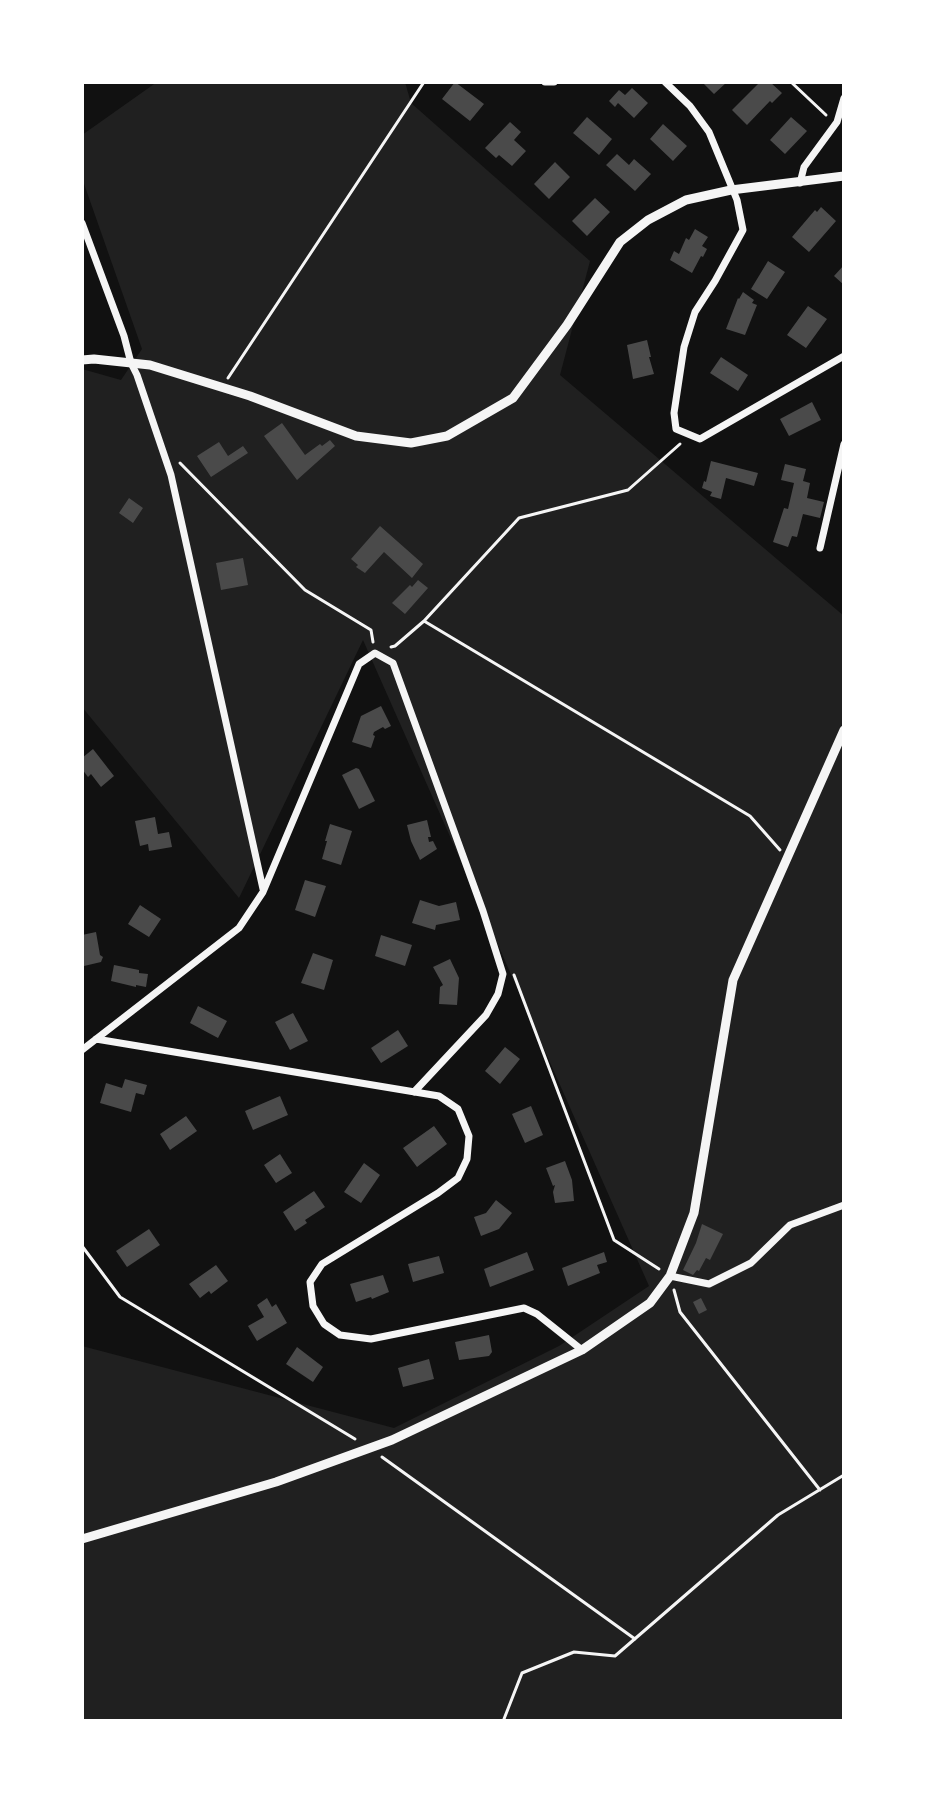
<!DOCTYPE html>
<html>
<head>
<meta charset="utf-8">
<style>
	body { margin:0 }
	#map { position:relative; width:926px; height:1803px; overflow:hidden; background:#111; font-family:Spectral,serif }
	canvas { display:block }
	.frame { position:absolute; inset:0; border:84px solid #fff; pointer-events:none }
</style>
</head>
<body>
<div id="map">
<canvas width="926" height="1803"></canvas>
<div class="frame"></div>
</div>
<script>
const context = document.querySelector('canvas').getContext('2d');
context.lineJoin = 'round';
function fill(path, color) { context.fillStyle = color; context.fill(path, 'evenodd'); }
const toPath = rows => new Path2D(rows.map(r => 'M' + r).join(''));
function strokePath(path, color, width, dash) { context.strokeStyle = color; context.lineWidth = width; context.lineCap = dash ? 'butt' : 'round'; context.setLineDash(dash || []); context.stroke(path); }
const green = toPath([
	[157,82,405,82,411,103,590,261,560,375,844,616,844,1721,82,1721,82,1346,394,1428,559,1346,649,1286,363,640,239,898,82,707,82,369,121,380,142,349,82,178,82,135]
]);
const building = toPath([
	[455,82,484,104,470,121,442,99],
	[702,82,727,82,714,94],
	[760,82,770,82,782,93,772,103,770,101,747,125,732,110],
	[632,88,648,103,634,118,618,103,615,107,609,101,619,90,625,95],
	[587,117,612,139,599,155,573,133],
	[791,117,807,131,785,154,770,140],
	[510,122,521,132,514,140,526,151,512,166,499,155,496,158,485,148],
	[663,124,687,146,673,161,650,139],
	[617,154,629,165,634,159,651,174,635,191,606,165],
	[555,162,570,177,549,199,534,184],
	[595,198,610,212,587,236,572,221],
	[821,207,836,221,809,252,792,237,815,210,817,212],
	[695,229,708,237,702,246,707,249,703,257,701,256,692,273,670,260,674,251,679,254,686,238,689,240],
	[768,261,785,272,767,299,751,289],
	[844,265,844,285,834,276],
	[743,292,754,300,752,303,757,305,745,335,726,329,738,298,739,299],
	[808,306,827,319,806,348,787,335],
	[647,340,651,357,649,357,654,374,633,379,627,345],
	[721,357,748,375,738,391,710,373],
	[812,402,821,420,789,436,780,419],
	[282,423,305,455,320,444,322,446,330,440,335,446,297,480,264,436],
	[219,442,228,456,243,446,248,453,211,477,197,456],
	[711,461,758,473,754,486,726,478,721,499,710,496,712,492,702,488,704,481,706,482],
	[785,464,806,469,803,481,810,483,807,498,824,502,820,518,803,514,797,537,792,536,788,547,773,542,784,508,788,509,794,483,781,480],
	[129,498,143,508,133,523,119,513],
	[380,526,423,564,412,578,384,552,365,573,356,567,358,565,351,559],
	[243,558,248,585,221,590,216,563],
	[418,580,428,588,405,614,392,603,410,585,412,587],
	[381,706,391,726,385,729,383,727,374,732,373,735,375,736,371,748,352,742,361,716],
	[93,749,114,776,101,787,91,774,88,777,82,769,82,758],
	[356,768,359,769,375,801,359,809,342,775],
	[155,817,158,834,169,832,172,847,149,851,148,844,140,846,135,821],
	[427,820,431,837,428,837,429,842,433,841,437,849,420,860,411,841,407,825],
	[330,824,352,831,341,865,322,859,327,841,325,841],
	[305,880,326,886,315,917,295,910],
	[420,900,439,906,456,902,460,920,436,925,435,930,412,923],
	[140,905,161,919,149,937,128,924],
	[96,932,100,955,103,957,101,962,84,966,82,957,82,935],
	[381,935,412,945,405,966,375,956],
	[313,953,333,960,324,990,301,983],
	[450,959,459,978,457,1005,439,1004,440,987,443,985,433,967],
	[114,965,139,970,139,973,148,974,146,987,136,985,136,987,111,981],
	[198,1006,227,1021,218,1038,190,1023],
	[293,1013,308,1041,290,1050,275,1022],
	[398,1030,408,1046,381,1063,371,1048],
	[505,1047,520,1059,500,1084,485,1071],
	[125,1079,147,1085,144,1095,136,1093,131,1112,100,1103,106,1083,122,1088],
	[280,1096,288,1115,253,1130,245,1111],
	[531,1106,543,1135,525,1143,512,1114],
	[186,1116,197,1131,170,1150,160,1134],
	[434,1126,447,1144,417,1167,403,1148],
	[280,1154,292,1173,276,1183,264,1165],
	[565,1161,572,1180,574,1201,555,1203,553,1192,555,1185,553,1186,546,1168],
	[364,1163,380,1175,361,1203,344,1192],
	[314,1191,325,1207,305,1220,307,1223,295,1231,283,1212],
	[496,1200,512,1213,499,1229,481,1236,474,1217,486,1213],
	[702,1224,723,1234,710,1260,706,1258,699,1271,697,1270,693,1275,683,1270,696,1243],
	[149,1229,160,1245,127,1267,116,1251],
	[527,1252,534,1270,490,1287,484,1269],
	[604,1252,607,1262,597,1265,600,1273,568,1286,562,1268],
	[439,1256,444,1273,413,1282,408,1264],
	[216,1265,228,1281,211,1294,209,1291,200,1298,189,1284],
	[383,1275,389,1292,372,1299,371,1297,356,1302,350,1284],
	[267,1298,272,1307,276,1304,287,1323,257,1341,248,1326,264,1317,257,1305],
	[701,1298,707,1310,699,1314,693,1302],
	[489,1335,492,1352,489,1356,459,1360,455,1342],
	[297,1347,323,1367,313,1382,286,1364],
	[429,1359,434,1379,403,1387,398,1368]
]);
const path = toPath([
	[791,82,826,115],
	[228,378,424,82],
	[180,463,305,590,371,630,373,642],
	[424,621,750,816,780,850],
	[391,647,395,646,424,621,519,518,628,490,680,444],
	[514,975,614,1240,659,1269],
	[82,1246,120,1297,355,1439],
	[674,1290,680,1312,820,1490],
	[382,1457,635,1639],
	[505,1721,504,1719,522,1673,574,1652,615,1656,778,1515,844,1475]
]);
const minor = toPath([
	[545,82,554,82],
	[665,82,690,106,709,132,737,200,743,230,715,281,695,312,684,347,674,413,676,429,700,439,844,356],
	[800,183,804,167,837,122,844,98],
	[82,223,124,336,131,363,137,375,171,475,263,889],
	[820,548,844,444],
	[96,1039,439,1096,458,1109,469,1136,467,1159,458,1178,438,1193,322,1264,310,1282,313,1306,324,1324,340,1335,371,1339,524,1308,537,1314,582,1350],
	[82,1050,239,928,263,892,359,664,375,653,393,663,483,911,503,974,498,994,486,1015,414,1092],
	[670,1276,709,1284,751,1263,790,1225,844,1205]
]);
const tertiary = toPath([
	[82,360,94,359,150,365,250,396,356,436,411,443,447,436,513,398,567,325,620,242,648,220,686,200,731,190,844,176],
	[82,1539,276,1482,392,1440,582,1350,650,1303,670,1276,694,1213,733,980,844,730]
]);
fill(green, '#202020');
fill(building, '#4a4a4a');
strokePath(path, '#f5f5f5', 3);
strokePath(minor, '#f5f5f5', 7);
strokePath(tertiary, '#f5f5f5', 9);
</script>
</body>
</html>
